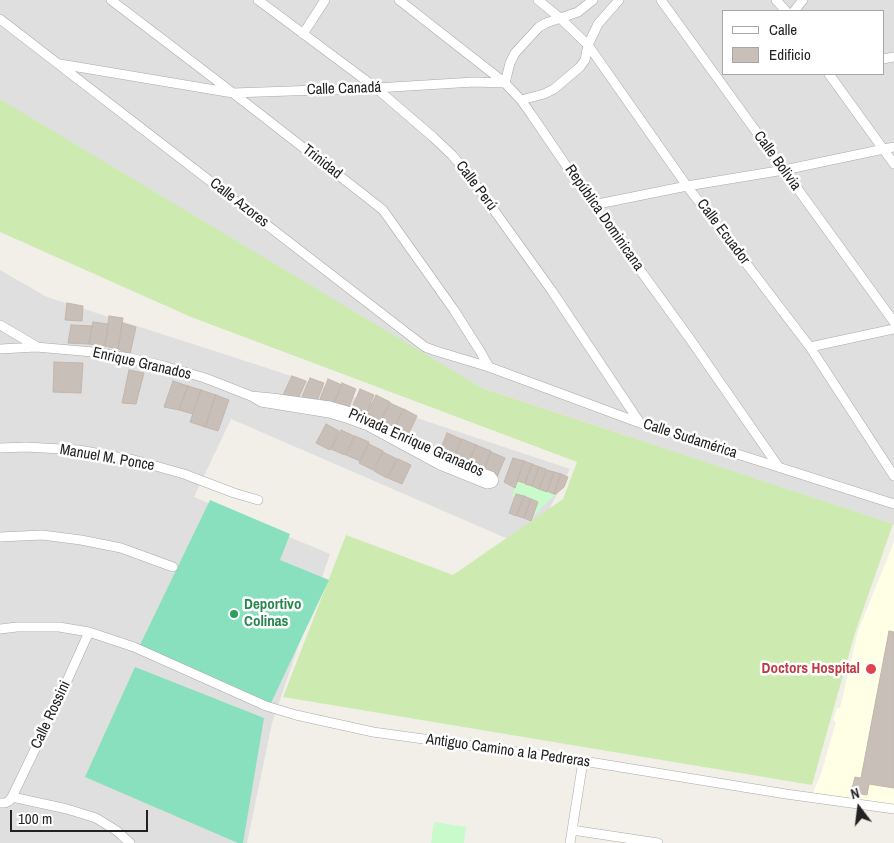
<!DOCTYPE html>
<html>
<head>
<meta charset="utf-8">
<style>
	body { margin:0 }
	#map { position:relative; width:894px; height:843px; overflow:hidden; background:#f2efe9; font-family:"Archivo Narrow",sans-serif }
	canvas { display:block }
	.legend { position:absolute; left:722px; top:10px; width:162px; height:65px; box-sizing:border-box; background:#fff; border:1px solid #a7a7a7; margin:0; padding:6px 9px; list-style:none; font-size:15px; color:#222 }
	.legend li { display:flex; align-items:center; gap:10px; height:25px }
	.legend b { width:25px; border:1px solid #a7a7a7 }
	.north { position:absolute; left:834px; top:783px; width:50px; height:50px; -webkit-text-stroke:4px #fff; paint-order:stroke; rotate:345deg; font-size:14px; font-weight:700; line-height:20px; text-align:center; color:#222 }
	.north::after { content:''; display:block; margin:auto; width:18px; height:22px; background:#222; clip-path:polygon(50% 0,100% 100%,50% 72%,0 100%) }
	.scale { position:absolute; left:10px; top:810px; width:138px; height:22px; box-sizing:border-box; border:2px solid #222; border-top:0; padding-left:6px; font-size:15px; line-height:18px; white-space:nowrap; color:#222; -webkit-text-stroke:4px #fff; paint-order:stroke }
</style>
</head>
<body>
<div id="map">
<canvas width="894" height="843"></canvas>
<ul class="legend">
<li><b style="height:6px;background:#fff"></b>Calle</li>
<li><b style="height:14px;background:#c7bfb8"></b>Edificio</li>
</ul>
<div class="north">N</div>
<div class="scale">100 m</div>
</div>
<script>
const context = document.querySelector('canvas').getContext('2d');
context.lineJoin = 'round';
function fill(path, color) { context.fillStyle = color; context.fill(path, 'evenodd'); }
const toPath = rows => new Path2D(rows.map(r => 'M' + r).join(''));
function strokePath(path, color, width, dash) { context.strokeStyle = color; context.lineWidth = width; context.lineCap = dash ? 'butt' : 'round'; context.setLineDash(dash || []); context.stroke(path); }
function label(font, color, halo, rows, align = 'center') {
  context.font = font + ' "Archivo Narrow",sans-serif'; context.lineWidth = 5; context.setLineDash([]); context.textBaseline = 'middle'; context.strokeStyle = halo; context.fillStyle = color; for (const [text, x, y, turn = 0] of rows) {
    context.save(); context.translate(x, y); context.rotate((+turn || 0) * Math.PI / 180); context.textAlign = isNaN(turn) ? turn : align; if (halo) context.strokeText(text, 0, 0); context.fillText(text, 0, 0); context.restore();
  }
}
const residential = toPath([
	[0,0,894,0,894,525,892,524,482,388,412,351,0,101],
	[723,11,883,11,883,74,723,74],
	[0,270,47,297,264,367,570,469,529,548,231,419,194,497,330,554,272,723,247,843,0,843]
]);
const education = toPath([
	[894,542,894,807,811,797,821,774,836,722,833,720,837,708,840,708,858,631]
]);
const grass = toPath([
	[0,99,482,388,893,524,855,633,812,785,283,697,346,535,453,575,563,499,577,462,191,317,0,232]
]);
const park = toPath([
	[517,481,556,494,532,517,538,501,517,494,515,497,512,496],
	[434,822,466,827,464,843,431,843]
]);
const pitch = toPath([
	[210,500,290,534,280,560,329,580,270,705,139,647],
	[135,667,264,718,243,843,238,843,85,777]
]);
const building = toPath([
	[67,303,83,306,82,321,65,320,67,303],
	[109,316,123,318,118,349,105,346,109,316],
	[93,322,108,324,105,346,89,344,93,322],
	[122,323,136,327,130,354,118,349,122,323],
	[71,325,92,326,89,344,68,343,71,325],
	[54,362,83,363,81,393,53,392,54,362],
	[129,370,144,373,136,404,122,403,129,370],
	[292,376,306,381,297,401,283,395,292,376],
	[310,378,324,383,316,403,302,397,310,378],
	[328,379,342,385,334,404,320,399,328,379],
	[173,381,188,386,179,410,164,407,173,381],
	[342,383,356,389,348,409,334,403,342,383],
	[188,386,201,390,193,414,179,410,188,386],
	[360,389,374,395,366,414,352,408,360,389],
	[201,390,216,395,205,427,190,422,201,390],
	[216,395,229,400,218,431,205,427,216,395],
	[376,395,390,402,380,421,366,415,376,395],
	[390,403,403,409,394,428,380,422,390,403],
	[404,409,417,416,408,435,394,428,404,409],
	[326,424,339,431,330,450,316,443,326,424],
	[341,430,354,436,345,455,331,449,341,430],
	[447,433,461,439,453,459,439,453,447,433],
	[355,436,369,442,360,461,346,455,355,436],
	[462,439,476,445,468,464,454,459,462,439],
	[369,444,383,451,373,470,359,463,369,444],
	[476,445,491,451,483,471,468,465,476,445],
	[383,452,397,459,387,478,374,471,383,452],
	[491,452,505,458,497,477,483,472,491,452],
	[513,458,524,461,515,488,504,482,513,458],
	[398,459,411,465,402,484,388,478,398,459],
	[524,461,532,464,525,483,517,481,524,461],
	[532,464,539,467,532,486,525,484,532,464],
	[539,467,546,469,539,489,532,486,539,467],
	[547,470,554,472,547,492,539,489,547,470],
	[554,472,561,474,554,494,547,491,554,472],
	[561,474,568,477,564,487,556,494,554,494,561,474],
	[516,494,524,496,516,516,509,513,516,494],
	[524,496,531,499,524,518,517,516,524,496],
	[531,499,538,502,531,521,524,518,531,499],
	[889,631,894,632,894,788,869,784,867,795,851,792,855,777,861,778,889,631]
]);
const street = toPath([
	[111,0,233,93,364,195,383,210,454,310,480,351,489,367],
	[258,0,376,88,433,137,452,155,468,174,552,291,640,423],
	[399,0,505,83,521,100,531,114,593,205,690,339,778,466],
	[538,0,560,18,588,45,687,186,810,347,894,476],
	[661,0,894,322],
	[776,0,786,11],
	[794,11,803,0],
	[0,19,425,347,436,351,489,367,640,423,894,504],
	[303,34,325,0],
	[883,59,894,57],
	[60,64,233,93,376,88,474,82,505,83,510,63,515,53,539,27,546,23,578,12,593,0],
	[829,74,894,164],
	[521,100,544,94,554,89,580,67,585,60,588,45,598,24,619,0],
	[593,205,687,186,784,170,894,147],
	[0,325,36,346],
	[810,347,894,329],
	[0,349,36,347,93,352,130,358,164,366,205,378,251,396],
	[251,396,272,398,330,406,351,412,394,432,445,459,491,476,494,480,493,482,492,483,487,484,440,465,368,426,349,419,329,413,261,402,251,396],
	[0,448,26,447,79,450,134,460,184,474,234,493,258,500],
	[0,537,42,535,81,540,121,548,173,567],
	[0,629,17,627,59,627,89,632,134,647,266,706,296,715,373,732,583,761,786,794,894,809],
	[12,797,67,809,96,818,117,831,130,843],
	[0,803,5,803,9,801,12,797,53,712,89,632],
	[572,830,658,843],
	[570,843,583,761]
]);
const markers = [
	[234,614,5,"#2e9e5b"],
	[871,669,6,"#e0444e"]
];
const streetNames = [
	["Calle Canadá",344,89,-2],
	["Calle Bolivia",777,161,54],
	["Trinidad",322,162,38],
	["Calle Perú",476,186,53],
	["Calle Azores",239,203,38],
	["República Dominicana",604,218,55],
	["Calle Ecuador",723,232,53],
	["Enrique Granados",142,364,13],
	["Calle Sudamérica",690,439,18],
	["Privada Enrique Granados",416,443,24],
	["Manuel M. Ponce",107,458,10],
	["Calle Rossini",51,715,-65],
	["Antiguo Camino a la Pedreras",508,751,8]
];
const leisureNames = [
	["Deportivo",244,605],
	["Colinas",244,622]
];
const healthNames = [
	["Doctors Hospital",860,669]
];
fill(residential, '#e0dfdf');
fill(education, '#ffffe5');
fill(grass, '#cdebb0');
fill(park, '#c8facc');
fill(pitch, '#88e0be');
fill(building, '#c7bfb8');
strokePath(building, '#c4b6ab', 1);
strokePath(street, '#a9a9a9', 10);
strokePath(street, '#fff', 9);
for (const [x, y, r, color] of markers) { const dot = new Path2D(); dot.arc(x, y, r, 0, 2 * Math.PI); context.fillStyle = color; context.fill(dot); strokePath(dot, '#fff', 2); }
label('15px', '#222', '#fff', streetNames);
label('bold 15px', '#27864d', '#fff', leisureNames, 'left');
label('bold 15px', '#be3a42', '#fff', healthNames, 'right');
</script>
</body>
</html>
